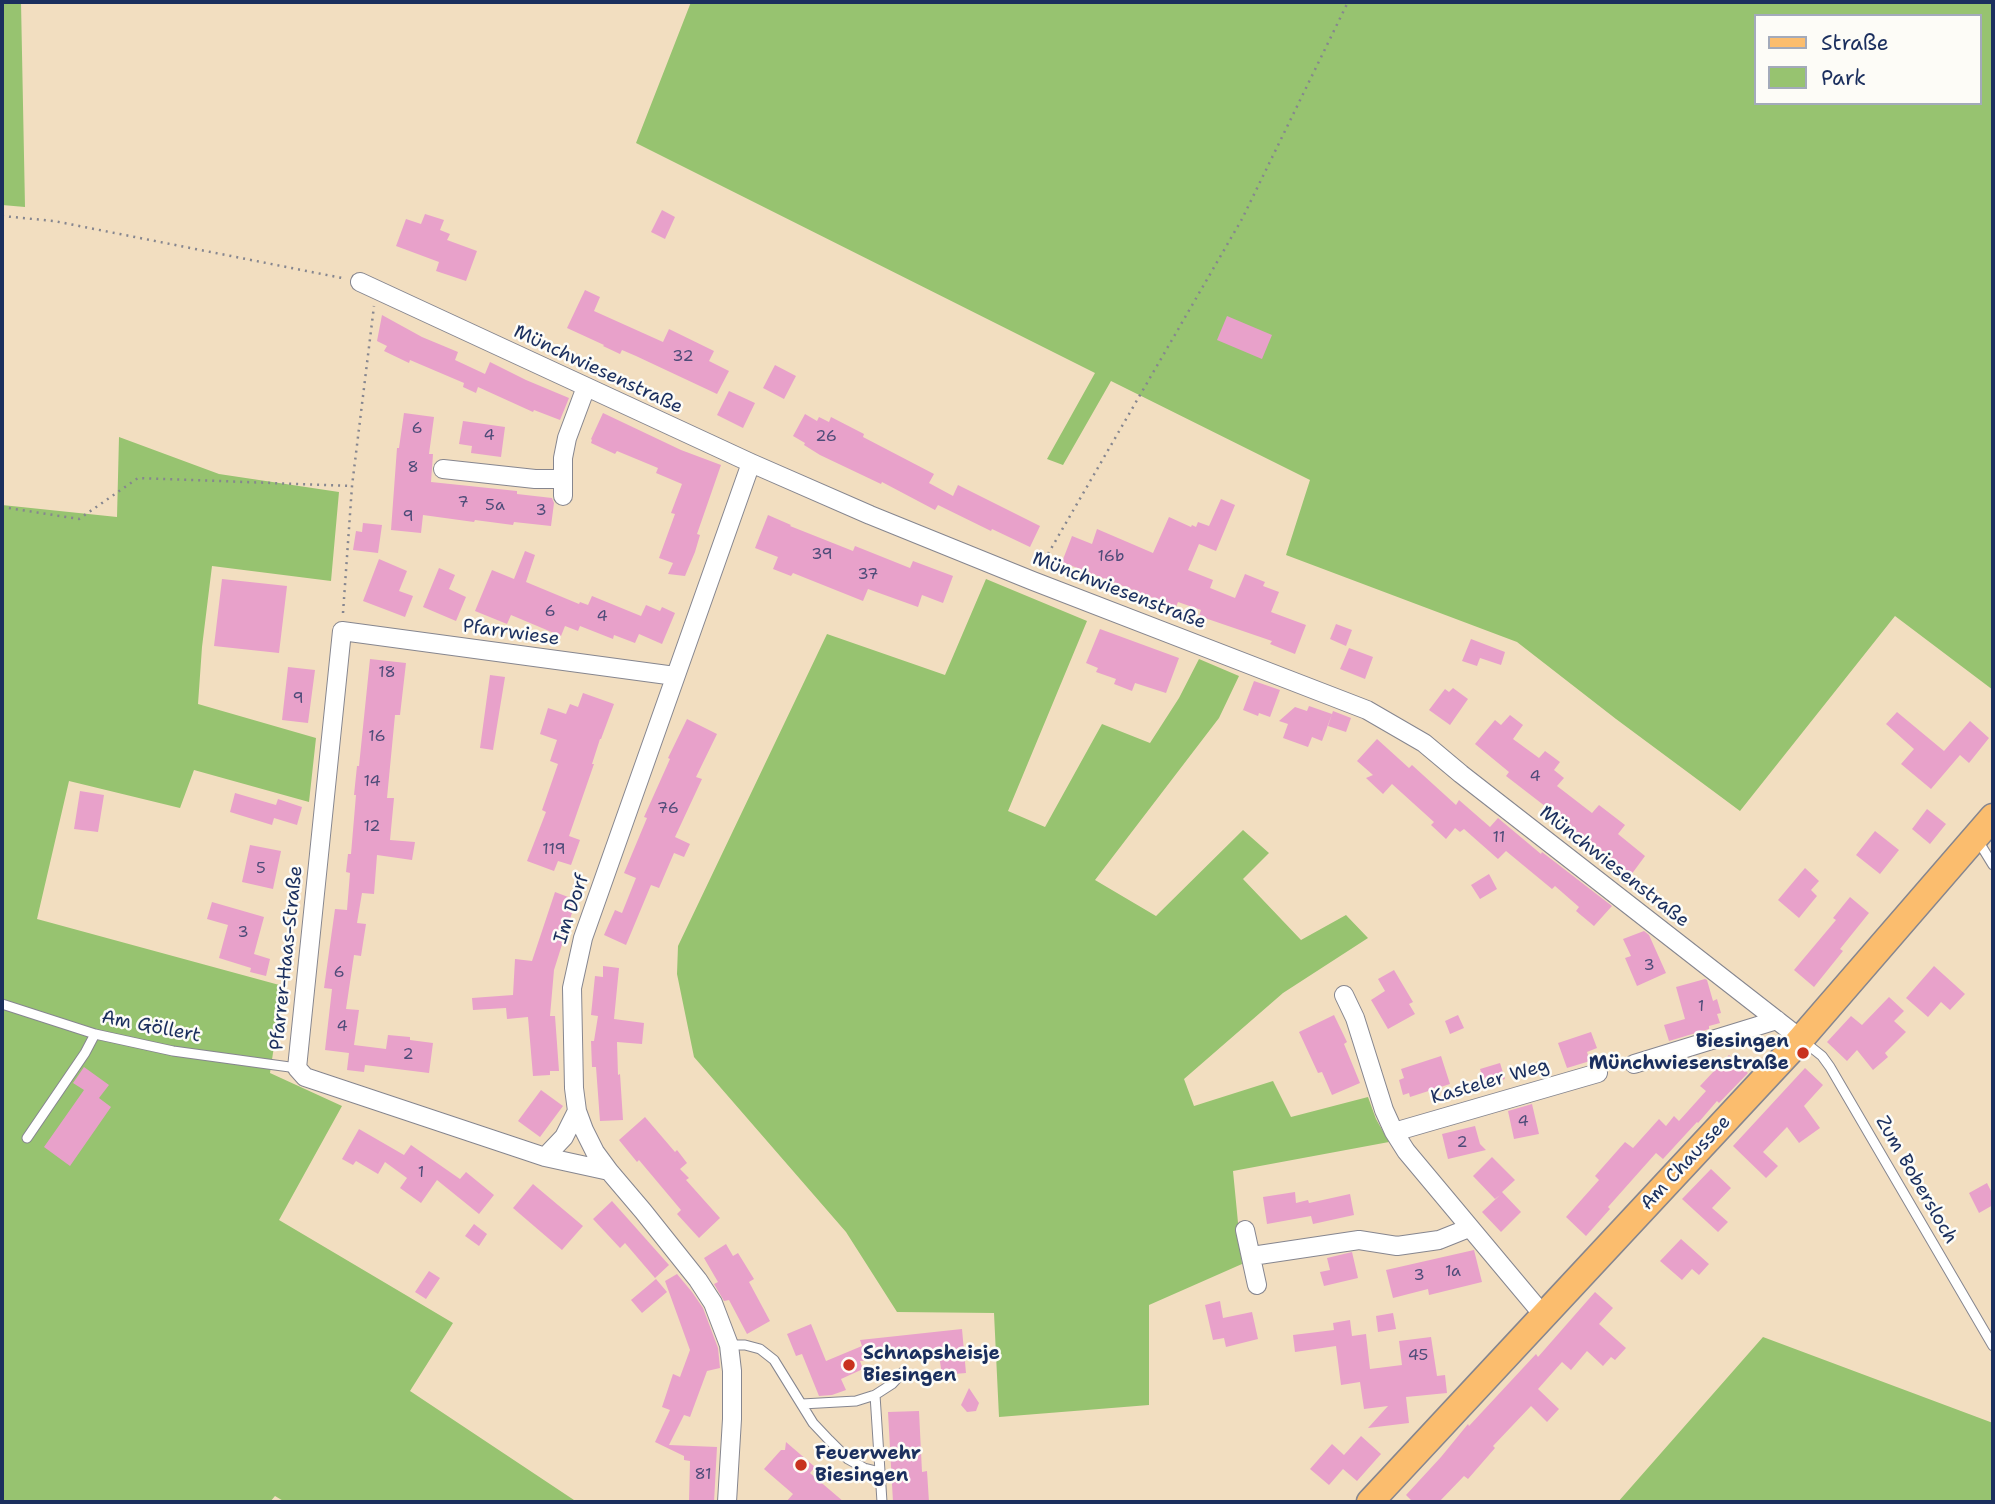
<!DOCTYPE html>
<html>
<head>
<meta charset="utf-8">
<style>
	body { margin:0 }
	#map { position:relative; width:1995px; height:1504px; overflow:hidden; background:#f2dec0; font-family:"Shantell Sans",sans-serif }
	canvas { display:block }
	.frame { position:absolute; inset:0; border:4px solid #1b2f5e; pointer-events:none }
	.legend { position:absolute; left:1754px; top:14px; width:228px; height:91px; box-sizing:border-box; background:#fdfcf7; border:2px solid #a3aaba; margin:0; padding:9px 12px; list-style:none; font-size:21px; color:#1b2f5e }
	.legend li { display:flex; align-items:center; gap:14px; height:35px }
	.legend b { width:35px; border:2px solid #a3aaba }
</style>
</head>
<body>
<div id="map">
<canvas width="1995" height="1504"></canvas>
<div class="frame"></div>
<ul class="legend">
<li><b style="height:9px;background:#fbbd6e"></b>Straße</li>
<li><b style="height:19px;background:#97c370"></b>Park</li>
</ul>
</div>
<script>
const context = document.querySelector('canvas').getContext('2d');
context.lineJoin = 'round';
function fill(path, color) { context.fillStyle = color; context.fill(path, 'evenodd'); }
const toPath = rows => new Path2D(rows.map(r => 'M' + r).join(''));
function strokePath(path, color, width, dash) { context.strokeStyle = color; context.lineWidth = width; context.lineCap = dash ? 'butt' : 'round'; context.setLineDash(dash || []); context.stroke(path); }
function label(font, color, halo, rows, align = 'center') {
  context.font = font + ' "Shantell Sans",sans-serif'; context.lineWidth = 5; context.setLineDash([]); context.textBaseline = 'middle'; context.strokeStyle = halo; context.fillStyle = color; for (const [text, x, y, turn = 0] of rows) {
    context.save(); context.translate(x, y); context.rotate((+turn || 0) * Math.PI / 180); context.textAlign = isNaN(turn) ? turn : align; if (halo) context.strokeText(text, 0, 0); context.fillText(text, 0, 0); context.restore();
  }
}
const green = toPath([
	[2,2,21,2,25,207,2,205],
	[691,2,1993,2,1993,690,1895,616,1740,811,1616,719,1517,642,1286,555,1310,480,1111,381,1063,465,1047,459,1095,373,636,143],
	[1755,16,1979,16,1979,103,1755,103],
	[119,437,219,474,339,492,331,581,212,566,202,647,198,704,316,738,309,802,194,770,180,808,69,781,37,919,283,986,270,1073,342,1106,279,1220,453,1323,410,1391,577,1502,285,1502,275,1496,270,1502,2,1502,2,505,117,517],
	[986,579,1087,621,1008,811,1045,827,1102,724,1150,743,1179,698,1199,659,1239,676,1219,718,1095,880,1156,916,1243,830,1269,853,1243,879,1301,940,1346,915,1368,938,1283,993,1184,1079,1194,1106,1273,1081,1291,1117,1368,1097,1376,1119,1389,1142,1233,1171,1242,1264,1149,1305,1149,1405,999,1417,994,1313,897,1312,846,1232,694,1057,677,974,678,946,827,634,945,675],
	[1763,1337,1993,1423,1993,1502,1618,1502]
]);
const building = toPath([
	[662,210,675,217,665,239,651,232],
	[425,214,444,220,440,230,450,234,447,240,477,251,466,281,436,271,439,262,396,246,406,219,421,224],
	[585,290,600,297,594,311,663,342,669,329,714,351,709,361,729,371,717,394,636,356,622,350,620,354,603,346,604,345,567,328],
	[382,315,422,337,458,352,455,360,485,374,490,362,526,380,569,398,560,420,534,410,533,412,478,387,476,393,463,387,464,383,410,360,409,363,384,351,387,346,377,341],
	[1227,316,1272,335,1262,359,1217,340],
	[775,365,796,376,784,399,763,388],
	[729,391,755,403,743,428,717,415],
	[404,413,434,417,429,454,433,454,431,482,517,491,517,494,552,498,554,503,551,526,514,522,513,525,475,520,474,522,423,515,421,533,391,530,397,448,399,448],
	[603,413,681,450,721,465,697,534,700,535,695,552,685,576,668,574,673,563,659,558,675,514,671,513,682,484,656,473,658,468,617,451,615,454,591,443,592,440,591,439],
	[805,414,817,421,819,417,829,422,831,417,864,434,863,437,934,474,929,483,953,496,958,485,1040,526,1030,547,992,529,991,531,938,505,935,510,882,482,881,484,820,455,804,445,805,443,793,436],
	[463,421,505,427,501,457,471,453,472,446,459,444],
	[1221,499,1235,505,1216,551,1199,544,1188,570,1213,580,1210,588,1235,598,1245,574,1265,582,1263,586,1279,592,1271,612,1306,625,1295,654,1270,644,1272,641,1199,616,1201,610,1178,602,1176,607,1062,562,1072,536,1092,544,1097,529,1153,553,1169,517,1191,527,1192,525,1196,527,1198,522,1209,526],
	[768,515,791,525,790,526,853,551,855,546,910,568,913,561,953,576,943,603,922,595,918,607,868,589,863,601,793,573,791,576,773,569,778,557,755,548],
	[363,523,382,525,378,553,353,550,356,531,362,532],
	[525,551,535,555,526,582,579,604,580,602,588,605,592,596,641,616,646,605,660,611,662,607,675,613,662,644,639,634,635,643,614,635,613,639,580,626,578,631,565,626,561,636,511,615,507,624,475,611,492,570,514,579],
	[379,559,407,571,399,591,413,596,405,617,363,601],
	[439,568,455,575,449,589,466,597,456,621,423,607],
	[222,579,287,586,279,653,214,646],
	[1336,624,1352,630,1346,646,1330,639],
	[1100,629,1179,658,1166,693,1135,683,1132,691,1114,684,1116,679,1096,672,1098,668,1086,663],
	[1471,639,1505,652,1501,665,1480,658,1477,666,1462,661],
	[1349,648,1373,657,1365,679,1340,669],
	[370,659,406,663,400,715,395,715,387,798,394,798,390,840,415,842,412,860,377,855,374,894,362,893,357,923,366,924,361,956,354,955,346,1009,359,1010,354,1045,386,1049,388,1035,410,1037,410,1040,433,1043,429,1073,365,1065,364,1072,347,1070,349,1053,325,1050,332,989,324,988,335,909,347,910,350,873,346,872,348,854,351,854,356,795,354,795,357,766,359,766],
	[288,667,315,670,308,723,282,720],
	[490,675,505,677,493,750,480,748],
	[1254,681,1280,690,1270,717,1259,713,1258,716,1243,710],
	[1453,688,1468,699,1450,725,1429,710,1445,689,1449,692],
	[583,693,614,704,601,739,600,739,592,764,594,764,569,836,580,840,571,865,558,861,554,871,527,861,546,812,542,810,558,764,550,761,557,740,540,734,548,708,566,714,570,704,578,707],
	[1309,706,1332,714,1322,741,1312,737,1308,747,1283,738,1288,724,1279,721,1295,707,1307,711],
	[1333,711,1351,718,1346,732,1328,726],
	[1897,712,1944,751,1970,721,1989,738,1969,763,1960,755,1931,789,1901,764,1914,749,1886,724],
	[1510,715,1523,725,1513,739,1539,758,1545,751,1560,762,1554,770,1564,778,1557,786,1592,813,1599,805,1625,825,1618,834,1645,856,1631,875,1561,822,1563,820,1506,776,1509,772,1475,744,1495,720,1501,725],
	[687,719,717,734,696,777,702,779,675,837,690,844,684,857,674,853,659,888,651,885,626,945,604,935,615,910,622,913,636,878,624,873,647,818,644,817,670,759,668,758],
	[1377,739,1409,768,1412,765,1456,805,1459,800,1490,827,1498,818,1541,854,1542,852,1612,906,1594,926,1576,911,1579,907,1555,886,1552,889,1506,851,1498,859,1464,829,1460,832,1455,828,1446,839,1431,825,1434,822,1392,784,1383,794,1366,778,1373,775,1357,761],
	[80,791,104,795,98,832,74,829],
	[235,793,276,805,278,799,302,807,297,825,274,818,272,825,230,812],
	[1927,809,1946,824,1930,844,1912,829],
	[1875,831,1899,850,1880,874,1856,855],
	[250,845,281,851,273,889,242,882],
	[1805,868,1819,881,1811,890,1817,896,1799,918,1778,900],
	[1489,874,1497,889,1480,899,1471,885],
	[555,892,576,900,554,970,550,1016,555,1016,559,1071,550,1071,550,1075,533,1076,528,1017,507,1019,506,1008,473,1010,472,998,513,995,515,959,532,961],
	[1850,897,1869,913,1840,949,1843,951,1814,987,1794,970,1836,920,1833,918],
	[212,902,264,917,254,954,270,959,266,976,250,972,251,968,219,958,228,925,207,919],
	[1644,931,1649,935,1666,973,1637,986,1625,958,1631,956,1623,939],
	[603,966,619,968,614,1019,644,1023,642,1044,617,1042,618,1075,620,1074,623,1120,600,1121,596,1067,592,1067,591,1041,594,1041,598,1016,591,1015,595,976,603,977],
	[1934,966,1965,994,1950,1010,1941,1002,1928,1017,1906,998],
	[1394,970,1413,1002,1409,1004,1415,1014,1388,1029,1371,1000,1385,991,1378,979],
	[1705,979,1707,980,1713,1001,1717,999,1721,1013,1717,1014,1720,1023,1709,1026,1709,1029,1669,1041,1664,1025,1685,1019,1676,987],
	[1889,997,1904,1011,1894,1021,1906,1032,1885,1053,1888,1057,1873,1070,1857,1050,1847,1061,1827,1042,1851,1016,1862,1025],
	[1334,1015,1347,1042,1344,1044,1360,1083,1332,1095,1322,1072,1318,1073,1299,1032],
	[1458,1015,1464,1028,1450,1034,1445,1021],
	[1591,1032,1597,1048,1587,1052,1590,1061,1567,1068,1558,1043],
	[1729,1055,1748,1073,1719,1103,1717,1101,1698,1123,1697,1122,1663,1159,1656,1153,1608,1207,1610,1209,1586,1236,1566,1217,1599,1180,1595,1176,1625,1142,1633,1148,1659,1119,1666,1126,1674,1116,1679,1121,1706,1091,1700,1086],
	[1441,1056,1450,1084,1410,1097,1409,1093,1403,1095,1399,1080,1404,1078,1401,1069],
	[1500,1063,1505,1079,1485,1085,1480,1069],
	[84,1067,109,1085,99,1098,111,1107,70,1166,44,1147,84,1090,73,1083],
	[1805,1068,1823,1085,1804,1106,1820,1128,1799,1143,1787,1127,1763,1152,1778,1166,1766,1178,1733,1146],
	[541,1090,563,1106,540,1137,518,1121],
	[1532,1104,1539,1134,1514,1139,1508,1111],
	[645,1117,675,1152,677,1150,687,1163,680,1169,689,1178,686,1180,720,1218,699,1238,677,1214,681,1210,639,1160,637,1162,619,1140],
	[1475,1126,1480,1144,1486,1150,1448,1159,1442,1134],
	[359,1129,404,1155,411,1145,460,1179,466,1172,494,1195,479,1214,437,1180,421,1203,400,1188,407,1178,385,1162,378,1174,356,1161,353,1165,342,1159],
	[1492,1157,1515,1180,1502,1192,1521,1212,1501,1232,1482,1212,1500,1195,1495,1199,1473,1176],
	[1711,1169,1731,1188,1712,1208,1728,1222,1718,1232,1682,1199],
	[1987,1183,1993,1195,1993,1205,1979,1213,1969,1193],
	[533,1184,583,1226,562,1250,513,1208],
	[1295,1192,1296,1203,1308,1200,1309,1203,1350,1194,1354,1215,1313,1224,1311,1216,1267,1224,1263,1197],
	[612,1201,669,1265,655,1278,625,1243,620,1248,593,1219],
	[474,1224,487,1234,479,1246,465,1236],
	[1681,1239,1709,1264,1699,1275,1692,1269,1682,1280,1660,1261],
	[726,1244,733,1256,738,1253,754,1279,749,1282,770,1321,747,1334,729,1300,724,1301,714,1284,718,1282,704,1258],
	[1474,1250,1482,1282,1429,1295,1428,1289,1393,1298,1386,1270],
	[1352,1252,1358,1278,1324,1286,1320,1272,1330,1270,1327,1258],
	[429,1271,440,1278,426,1299,415,1292],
	[677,1274,692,1292,703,1308,718,1348,720,1368,707,1371,690,1417,684,1415,669,1445,717,1447,714,1502,689,1502,690,1461,684,1460,684,1456,655,1442,670,1410,662,1407,673,1374,680,1377,690,1350,665,1281],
	[656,1279,667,1292,642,1313,631,1300],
	[1595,1292,1613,1308,1599,1324,1626,1348,1615,1360,1611,1357,1603,1366,1587,1351,1571,1370,1562,1362,1538,1389,1559,1409,1547,1422,1531,1406,1493,1446,1495,1448,1468,1479,1464,1476,1439,1502,1413,1502,1406,1495,1441,1457,1468,1424,1469,1426,1536,1354,1538,1357],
	[1220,1301,1223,1318,1252,1312,1258,1339,1226,1347,1224,1338,1213,1340,1205,1305],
	[1393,1313,1396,1329,1378,1332,1376,1316],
	[1350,1320,1352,1336,1366,1334,1370,1369,1402,1365,1399,1341,1431,1337,1437,1376,1445,1375,1447,1393,1406,1397,1409,1423,1368,1428,1388,1406,1364,1409,1360,1382,1341,1385,1336,1346,1295,1352,1293,1335,1334,1330,1333,1323],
	[811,1324,826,1361,862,1346,860,1340,962,1329,966,1373,942,1375,939,1355,860,1361,863,1369,841,1379,846,1390,832,1395,819,1396,802,1354,796,1356,787,1334],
	[969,1388,979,1403,976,1411,967,1412,961,1405],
	[919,1411,922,1472,927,1471,929,1502,893,1502,888,1412],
	[1361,1436,1381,1454,1357,1481,1343,1469,1329,1485,1310,1469,1332,1444,1344,1455],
	[786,1442,815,1467,810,1473,844,1502,786,1502,793,1494,764,1469,781,1450,785,1450]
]);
const path = toPath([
	[2,216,54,221,342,278],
	[2,507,79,519,138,478,352,486],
	[1041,566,1242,219,1348,2],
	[343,613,352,486,374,306]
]);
const lane = toPath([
	[1977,839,1993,865],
	[2,1004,95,1034,173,1051,297,1068],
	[1802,1040,1822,1056,1830,1067,1993,1346],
	[27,1138,85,1053,95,1034],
	[729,1345,745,1345,760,1349,774,1360,813,1423,829,1440,848,1459,864,1468,880,1472],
	[875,1395,882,1502],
	[802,1404,856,1401,875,1395,892,1384,903,1372]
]);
const street = toPath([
	[360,282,751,463,870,515,1033,581,1367,710,1424,743,1461,774,1801,1039],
	[443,469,535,479,562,479],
	[563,496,563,458,567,438,586,387],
	[1344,995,1355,1018,1384,1110,1394,1132,1406,1151,1544,1316],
	[1634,1064,1777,1020],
	[1394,1132,1598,1073],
	[545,1157,564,1137,577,1111],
	[609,1171,545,1157,305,1077,297,1068,342,631,675,676],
	[1245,1230,1257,1285],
	[1252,1256,1359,1240,1397,1246,1439,1240,1469,1228],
	[727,1502,732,1419,732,1371,729,1345,713,1303,698,1280,643,1211,609,1171,595,1152,584,1130,577,1111,574,1088,572,988,583,938,751,463]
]);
const primary = toPath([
	[1370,1502,1793,1048,1993,817]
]);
const markers = [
	[1803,1053,7,"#c8321e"],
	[849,1365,7,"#c8321e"],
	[801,1465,7,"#c8321e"]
];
const numberNames = [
	["32",683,357],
	["6",417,429],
	["4",489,436],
	["26",826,437],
	["8",413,468],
	["7",463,503],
	["5a",495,506],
	["3",541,511],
	["9",408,517],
	["39",822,555],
	["16b",1111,557],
	["37",868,575],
	["6",550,612],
	["4",602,617],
	["18",387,673],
	["9",298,699],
	["16",377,737],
	["4",1535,777],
	["14",372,782],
	["76",668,809],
	["12",372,827],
	["11",1499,838],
	["119",554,850],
	["5",261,869],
	["3",243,933],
	["3",1649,966],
	["6",339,973],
	["1",1701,1007],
	["4",342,1027],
	["2",408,1055],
	["4",1523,1122],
	["2",1462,1143],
	["1",421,1173],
	["1a",1453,1272],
	["3",1419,1276],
	["45",1418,1356],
	["81",703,1475]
];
const streetNames = [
	["Münchwiesenstraße",598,370,25],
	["Münchwiesenstraße",1119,591,21],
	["Pfarrwiese",511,633,8],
	["Münchwiesenstraße",1614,867,38],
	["Im Dorf",572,909,-71],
	["Pfarrer-Haas-Straße",287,958,-84],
	["Am Göllert",151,1027,11],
	["Kasteler Weg",1490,1082,-16],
	["Am Chaussee",1686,1163,-47],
	["Zum Bobersloch",1916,1180,60]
];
const poiNames = [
	["Biesingen",1789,1042,"right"],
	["Münchwiesenstraße",1789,1064,"right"],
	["Schnapsheisje",863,1354],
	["Biesingen",863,1376],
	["Feuerwehr",815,1454],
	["Biesingen",815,1476]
];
fill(green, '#97c370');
fill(building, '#e8a1ca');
strokePath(lane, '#86868f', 11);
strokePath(street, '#86868f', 20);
strokePath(primary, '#86868f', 29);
strokePath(path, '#86868f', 2.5, [2, 5]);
strokePath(lane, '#fff', 9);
strokePath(street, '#fff', 18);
strokePath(primary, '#fbbd6e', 26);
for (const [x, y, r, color] of markers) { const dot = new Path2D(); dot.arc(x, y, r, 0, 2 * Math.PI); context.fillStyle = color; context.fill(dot); strokePath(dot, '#fdfcf7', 2.5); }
label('16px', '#4e4c79', null, numberNames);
label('19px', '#1b2f5e', '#fdfcf7', streetNames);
label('bold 19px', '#1b2f5e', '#fdfcf7', poiNames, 'left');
</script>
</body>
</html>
